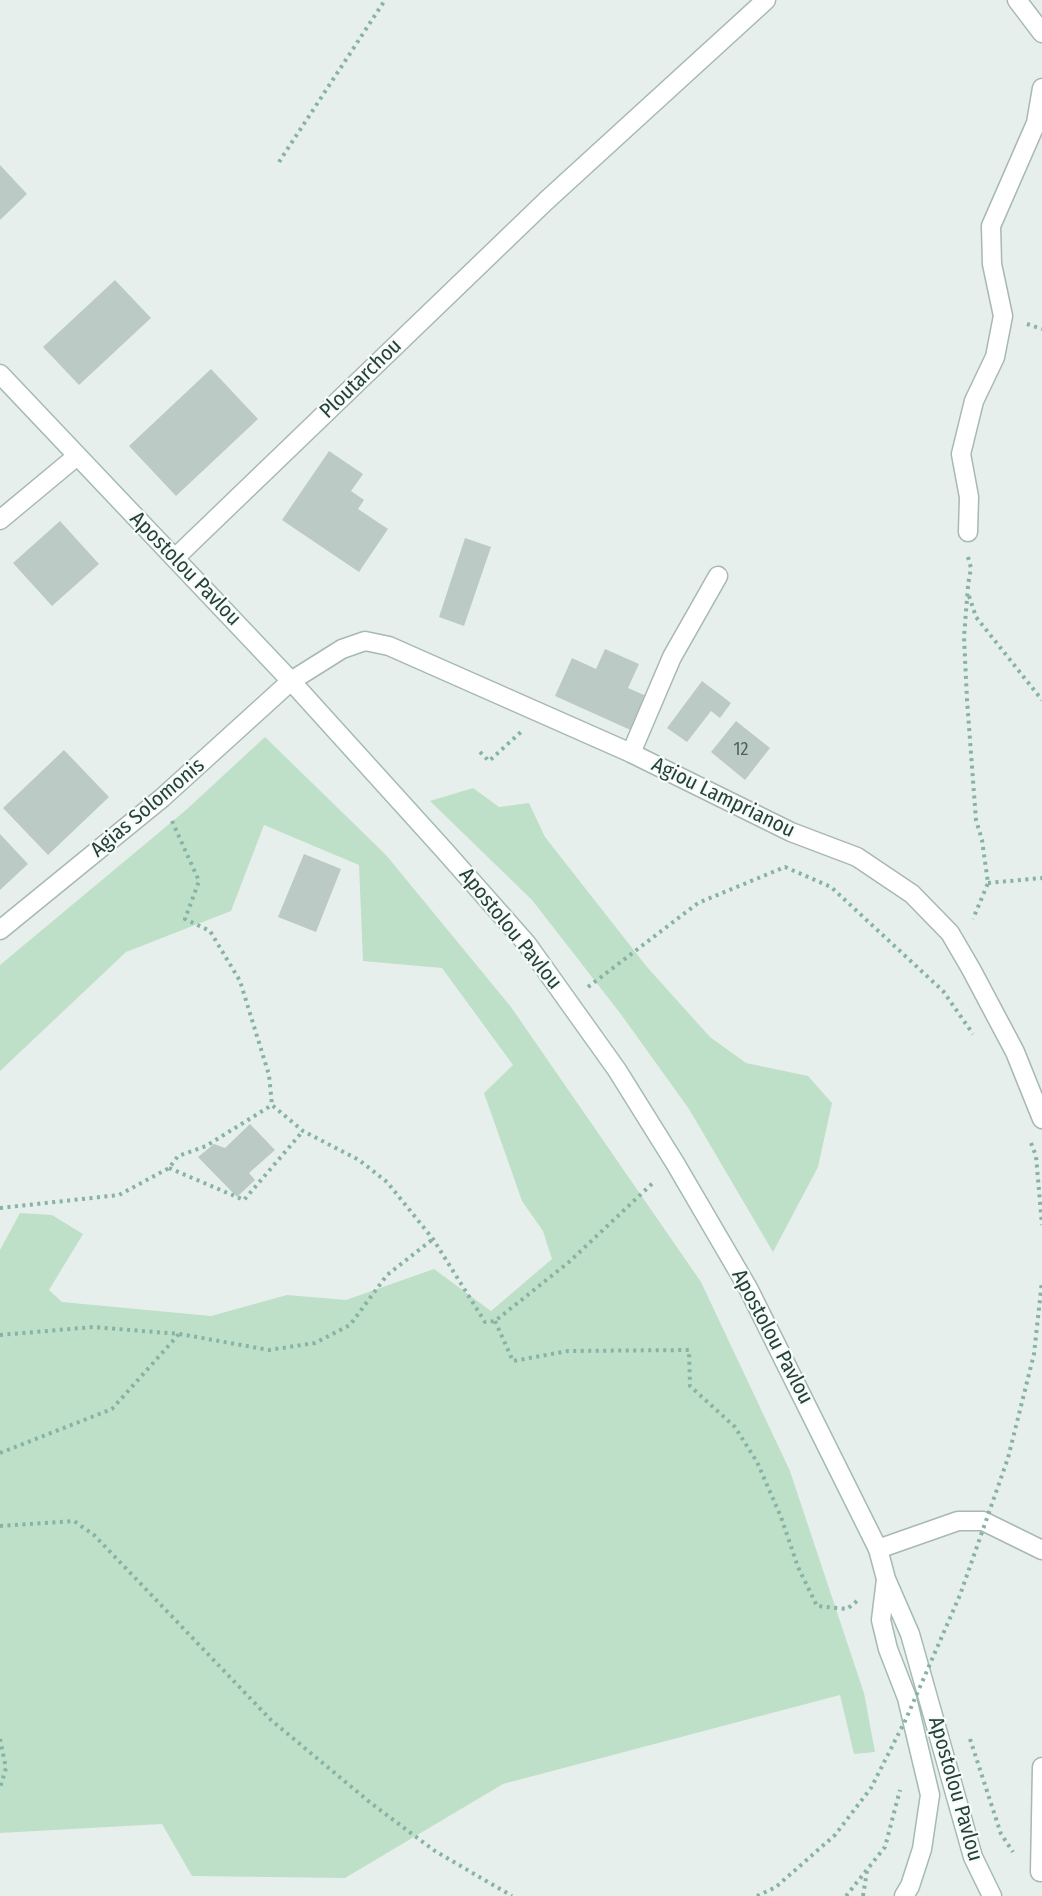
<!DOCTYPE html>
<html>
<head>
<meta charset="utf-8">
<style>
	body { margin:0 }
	canvas { display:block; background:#e6efeb }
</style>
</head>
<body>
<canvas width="1042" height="1896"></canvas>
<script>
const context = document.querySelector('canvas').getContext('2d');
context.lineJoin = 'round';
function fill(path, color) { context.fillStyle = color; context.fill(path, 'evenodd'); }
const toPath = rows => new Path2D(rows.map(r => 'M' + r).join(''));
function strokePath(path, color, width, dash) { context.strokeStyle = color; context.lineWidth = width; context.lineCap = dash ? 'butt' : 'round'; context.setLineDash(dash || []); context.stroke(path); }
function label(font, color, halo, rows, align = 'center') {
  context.font = font + ' "Fira Sans Condensed",sans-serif'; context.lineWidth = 4.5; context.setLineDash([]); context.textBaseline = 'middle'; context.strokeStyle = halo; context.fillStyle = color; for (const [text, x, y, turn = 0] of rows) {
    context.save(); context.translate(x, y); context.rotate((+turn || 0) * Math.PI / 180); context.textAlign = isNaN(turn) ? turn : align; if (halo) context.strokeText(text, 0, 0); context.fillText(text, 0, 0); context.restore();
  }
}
const green = toPath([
	[265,737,386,855,511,1007,701,1282,790,1471,864,1693,875,1752,854,1754,840,1695,503,1784,345,1878,192,1876,162,1824,0,1833,0,1250,20,1213,52,1215,83,1234,49,1290,62,1302,211,1316,287,1295,346,1300,434,1269,491,1311,552,1259,543,1231,522,1201,484,1093,513,1065,442,968,363,961,359,865,264,825,231,911,126,952,0,1071,0,965,186,810],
	[473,788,499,807,529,803,545,837,647,967,710,1037,746,1063,808,1076,832,1103,818,1167,773,1252,689,1109,620,1013,532,900,430,801]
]);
const building = toPath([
	[0,165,27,194,0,220],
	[115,280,151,318,79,385,43,347],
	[211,369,258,419,176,496,129,446],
	[329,451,363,474,351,491,364,500,358,509,388,529,359,572,282,520],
	[60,521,99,564,52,606,13,563],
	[465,538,491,547,464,626,439,617],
	[605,649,639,664,628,688,651,698,635,732,555,696,572,658,596,669],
	[702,681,731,703,720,718,711,711,687,742,667,728],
	[736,721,770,748,745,780,711,752],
	[64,750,109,797,48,855,3,808],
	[0,834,28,864,0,890],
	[304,854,341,869,316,932,278,917],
	[250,1124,275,1150,249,1173,255,1180,237,1197,198,1157,214,1144,225,1148]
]);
const path = toPath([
	[279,162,385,0],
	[1027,324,1042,329],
	[968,557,971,568,968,585],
	[968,586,964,637,967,700,976,820,982,840,988,883,973,919],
	[969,596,976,617,1042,700],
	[480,752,489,761,521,732],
	[172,821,199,881,185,919,210,931,240,981,269,1075,272,1105],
	[988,883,1042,878],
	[588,987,698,903,785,867,831,887,943,991,973,1034],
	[1031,1143,1036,1156,1042,1225],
	[169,1168,244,1200,303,1131],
	[0,1208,119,1195,169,1168,178,1156,206,1146,272,1105,303,1131,359,1160,387,1182,433,1239,485,1322,495,1321,569,1262,655,1181],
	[495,1321,513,1361,568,1351,689,1350,690,1386,735,1427,757,1462,781,1517,798,1567,817,1606,847,1609,857,1601],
	[0,1335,93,1327,180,1334,269,1350,315,1343,350,1325,387,1275,433,1239],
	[0,1453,112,1409,179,1334],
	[0,1526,74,1521,94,1535,271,1720,372,1804,435,1851,512,1896],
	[0,1739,6,1768,0,1788],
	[970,1739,1001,1834,1013,1852],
	[846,1896,885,1847,900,1790],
	[863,1896,867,1871]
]);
const service = toPath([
	[1017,0,1042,33],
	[547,200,766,0],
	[968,532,969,497,961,454,974,401,995,357,1003,316,992,264,991,226,1036,123,1042,88],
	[631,753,672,657,718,576]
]);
const minor = toPath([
	[0,520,77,456],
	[175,558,547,200],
	[0,930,162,798,291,681,342,649,365,641,389,646,631,753,791,832,857,857,912,894,950,933,971,969,1015,1052,1042,1119],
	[878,1549,958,1521,983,1521,1042,1550],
	[1040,1872,1042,1767]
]);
const secondary = toPath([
	[0,374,291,681,444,850,527,944,617,1070,675,1163,748,1288,878,1549,886,1579,910,1634,973,1857,992,1896],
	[886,1579,881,1620,888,1649,907,1698,930,1795,922,1849,910,1886,904,1896]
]);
const pathBridge = toPath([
	[757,1896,776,1887,835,1835,871,1788,906,1719,960,1595,1008,1458,1034,1354,1042,1281]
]);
const numberNames = [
	["12",741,750]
];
const streetNames = [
	["Ploutarchou",361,379,-44],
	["Apostolou Pavlou",185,569,46],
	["Agiou Lamprianou",723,798,26],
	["Agias Solomonis",148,808,-40],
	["Apostolou Pavlou",510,929,51],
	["Apostolou Pavlou",772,1337,62],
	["Apostolou Pavlou",955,1789,74]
];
fill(green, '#bfe0c8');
fill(building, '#bbcac4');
strokePath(service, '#a8b8b2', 21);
strokePath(minor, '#a8b8b2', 21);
strokePath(secondary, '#a4bbb3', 21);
strokePath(path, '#86b3a5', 4, [3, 4.5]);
strokePath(service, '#fff', 18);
strokePath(minor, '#fff', 18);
strokePath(secondary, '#fff', 18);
strokePath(pathBridge, '#86b3a5', 4, [3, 4.5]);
label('18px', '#4a645c', null, numberNames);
label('21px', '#24423a', '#f7fbf9', streetNames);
</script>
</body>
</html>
